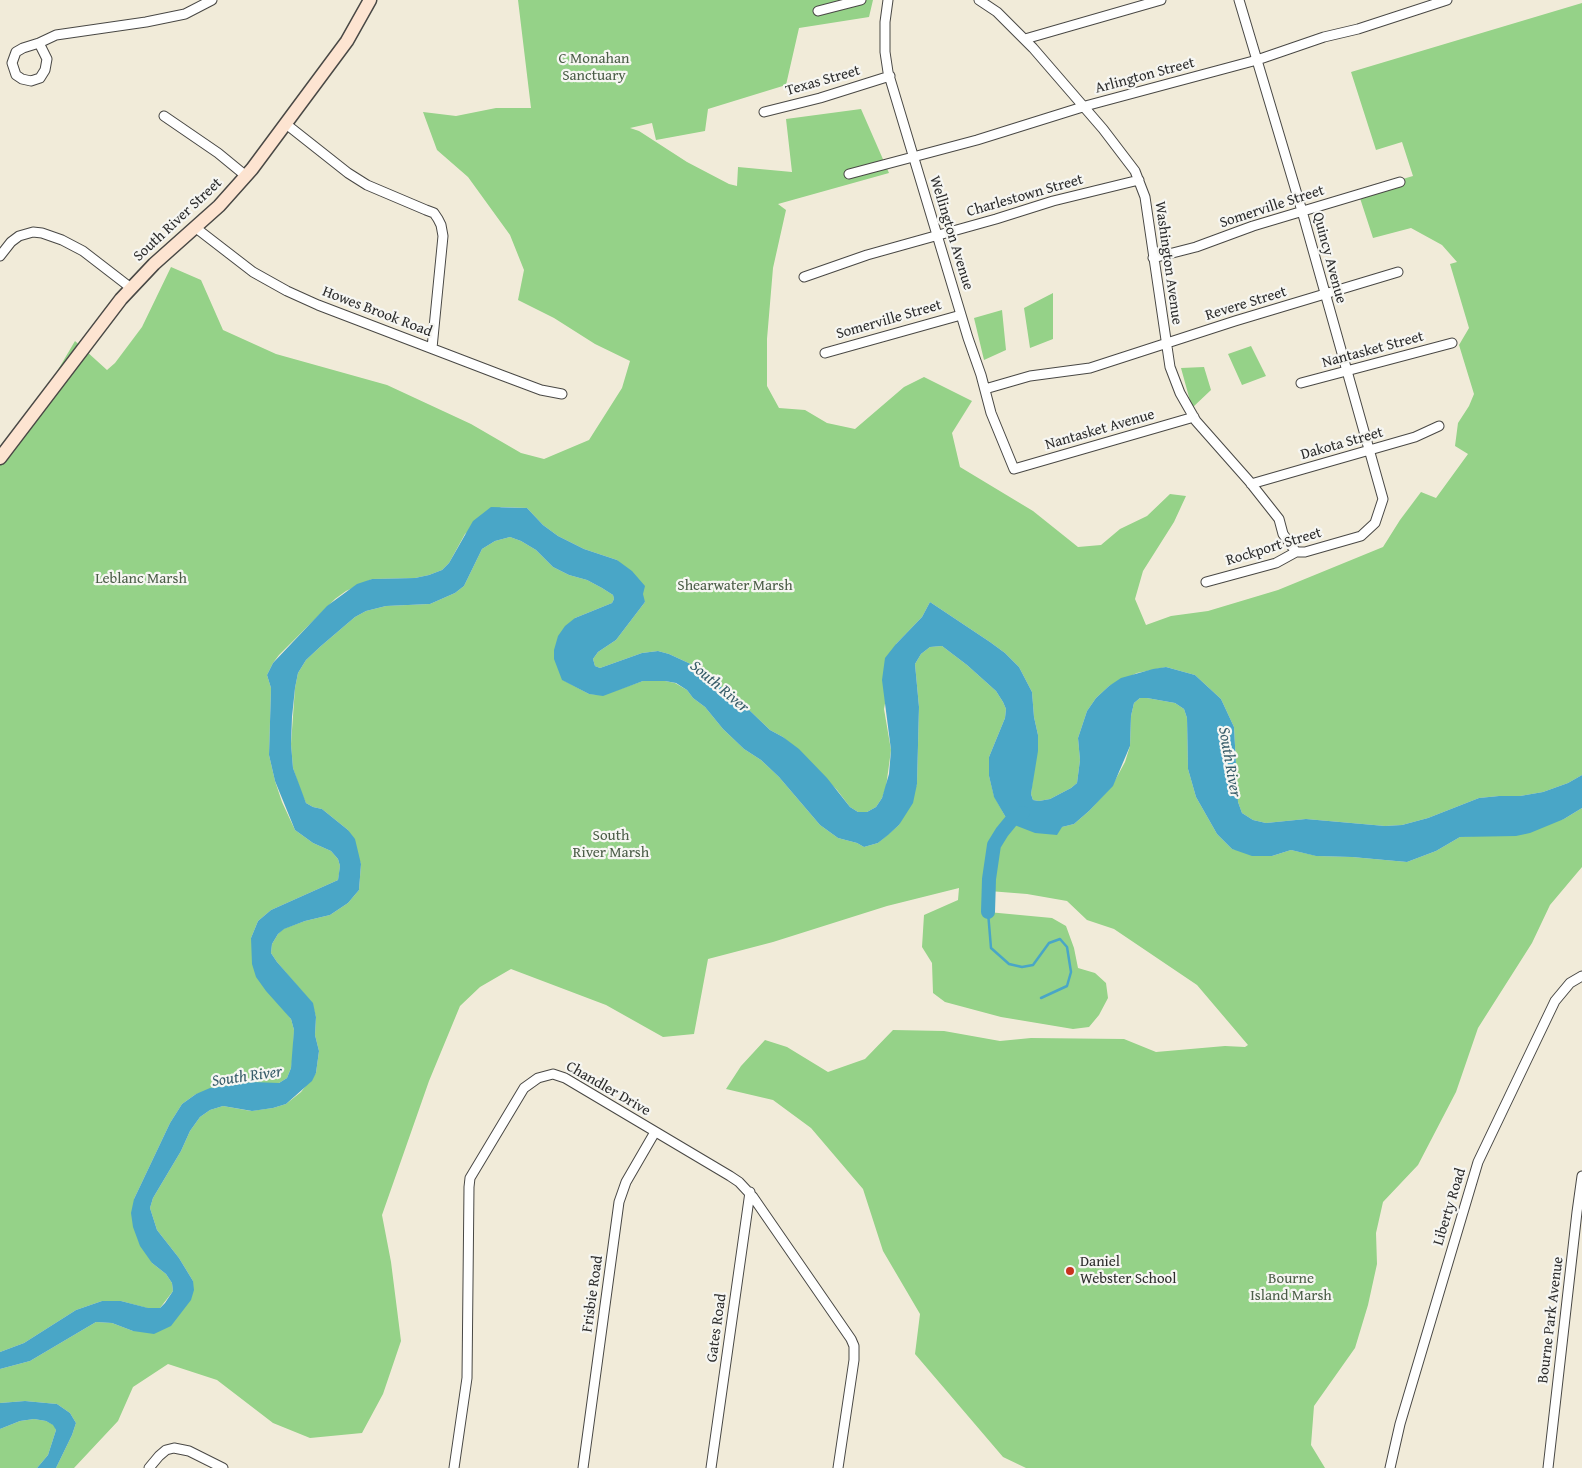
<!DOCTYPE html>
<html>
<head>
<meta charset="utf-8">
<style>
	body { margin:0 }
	canvas { display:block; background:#f1ebd9 }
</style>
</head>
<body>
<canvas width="1582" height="1468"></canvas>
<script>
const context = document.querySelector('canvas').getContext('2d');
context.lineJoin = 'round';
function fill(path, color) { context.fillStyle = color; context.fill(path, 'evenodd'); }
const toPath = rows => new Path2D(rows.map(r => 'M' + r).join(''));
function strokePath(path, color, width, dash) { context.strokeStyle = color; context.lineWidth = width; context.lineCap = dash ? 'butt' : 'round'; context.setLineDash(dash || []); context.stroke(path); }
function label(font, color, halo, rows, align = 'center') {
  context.font = font + ' "Gentium Book Plus",serif'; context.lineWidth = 4.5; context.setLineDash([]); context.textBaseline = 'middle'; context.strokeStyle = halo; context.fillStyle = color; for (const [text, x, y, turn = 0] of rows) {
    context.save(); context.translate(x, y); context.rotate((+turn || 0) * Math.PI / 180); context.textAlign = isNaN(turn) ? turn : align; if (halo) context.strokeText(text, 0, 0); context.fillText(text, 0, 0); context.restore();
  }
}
const green = toPath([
	[518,0,873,0,869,17,799,28,786,85,708,109,705,131,656,140,652,123,630,128,639,131,687,162,729,184,737,186,738,167,792,172,786,119,861,109,889,173,778,204,786,210,773,268,767,339,767,386,779,408,805,410,827,423,855,429,904,387,924,377,972,401,952,433,960,467,1033,511,1078,547,1101,545,1120,529,1147,516,1170,494,1186,496,1174,522,1143,571,1135,599,1146,625,1171,616,1208,611,1278,590,1383,547,1400,520,1421,492,1436,498,1468,454,1455,446,1458,423,1469,406,1474,394,1459,345,1469,328,1450,264,1457,262,1442,245,1411,228,1373,238,1358,192,1413,176,1402,142,1376,150,1351,72,1582,3,1582,775,1568,783,1543,792,1520,796,1499,796,1479,798,1428,818,1402,825,1385,826,1306,819,1266,823,1253,820,1242,813,1238,802,1234,727,1221,699,1195,675,1166,667,1137,673,1109,686,1096,698,1087,711,1078,738,1080,760,1077,783,1071,788,1050,799,1039,801,1033,800,1031,794,1038,735,1034,717,1032,692,1019,667,1005,653,990,642,930,602,922,617,896,644,884,709,891,750,886,787,882,798,876,807,867,812,858,812,850,807,837,790,783,737,770,730,745,706,695,666,669,654,658,651,642,653,600,668,595,666,593,659,598,652,616,640,645,602,617,560,584,549,558,536,543,525,527,508,501,507,465,534,449,563,442,570,429,575,415,578,372,579,346,591,335,599,279,655,273,663,267,675,271,688,269,755,275,781,282,802,295,830,313,843,331,851,338,859,340,866,339,874,338,880,271,910,258,921,251,938,283,1008,291,1019,294,1030,293,1056,291,1068,287,1078,279,1083,196,1094,182,1104,170,1123,134,1199,152,1263,166,1274,172,1283,173,1291,160,1308,147,1308,121,1301,102,1301,76,1310,24,1343,0,1352,0,457,16,441,75,341,107,370,115,363,142,327,171,267,201,280,223,330,276,354,387,385,471,424,521,453,544,459,589,440,622,388,630,361,595,344,554,318,518,300,524,270,510,235,468,177,437,150,423,112,456,116,496,108,531,108],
	[1053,293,1053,339,1030,348,1024,308],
	[1002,310,1006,350,984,360,974,318],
	[1251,346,1266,376,1242,385,1228,354],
	[1204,367,1211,390,1192,408,1181,368],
	[510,537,521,541,536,550,553,567,569,575,587,580,602,588,613,595,614,599,612,603,575,618,563,680,589,694,603,695,643,681,665,681,675,683,687,690,693,698,705,707,723,729,744,749,761,760,779,777,820,825,838,838,857,843,864,847,878,843,899,825,917,784,919,707,915,664,921,654,930,647,942,646,967,665,996,691,1003,702,1006,709,1005,718,989,757,989,776,994,796,1005,816,1062,827,1074,824,1089,811,1112,786,1125,762,1130,746,1131,716,1134,703,1140,698,1147,698,1175,703,1184,709,1187,718,1188,769,1196,797,1217,834,1232,849,1272,856,1291,850,1317,856,1352,857,1407,862,1436,851,1460,837,1486,835,1564,819,1582,808,1582,867,1550,905,1532,943,1478,1028,1456,1092,1418,1165,1383,1202,1376,1233,1377,1264,1368,1305,1355,1348,1314,1406,1311,1445,1325,1468,1026,1468,1003,1457,915,1354,920,1314,883,1251,863,1189,811,1128,773,1100,726,1089,741,1066,765,1040,787,1047,828,1072,865,1059,893,1030,944,1031,1000,1041,1031,1038,1124,1039,1156,1052,1225,1046,1245,1047,1248,1045,1197,985,1114,929,1087,920,1067,901,1027,894,989,891,988,912,1052,918,1066,926,1074,948,1078,968,1095,973,1106,983,1108,998,1099,1015,1089,1027,1073,1029,1001,1017,945,1002,933,993,932,963,922,947,924,915,958,900,959,888,887,906,773,942,708,959,694,1034,663,1037,606,1005,511,969,480,987,460,1006,429,1081,382,1215,391,1262,401,1341,383,1394,362,1433,310,1438,273,1423,217,1380,168,1364,133,1387,118,1421,74,1468,56,1468,72,1435,76,1423,70,1413,57,1404,25,1401,0,1403,0,1369,30,1361,96,1322,112,1323,133,1331,193,1281,179,1258,157,1230,150,1208,153,1198,181,1151,190,1131,200,1117,210,1110,223,1106,251,1111,273,1108,286,1104,301,1092,316,1073,319,1051,315,1035,316,1017,312,1003,277,962,271,953,272,944,278,934,283,929,305,921,330,915,348,903,359,890,361,864,348,830,322,809,313,807,306,803,301,792,293,768,291,744,295,688,298,673,306,660,321,646,355,617,366,611,386,606,430,604,455,593,464,586,482,549,495,541],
	[34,1419,46,1421,54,1425,56,1430,48,1455,37,1468,0,1468,0,1429,20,1421]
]);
const water = toPath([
	[491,507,527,508,543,525,558,536,584,549,617,560,632,571,645,586,643,594,645,602,616,640,598,652,593,659,595,666,600,668,642,653,658,651,669,654,695,666,745,706,770,730,783,737,799,749,827,778,850,807,858,812,867,812,876,807,882,798,889,774,891,750,882,680,885,658,896,644,922,617,930,602,990,642,1005,653,1019,667,1032,692,1034,717,1038,735,1038,751,1031,794,1033,800,1039,801,1050,799,1071,788,1077,783,1080,760,1078,738,1087,711,1096,698,1109,686,1121,678,1153,669,1166,667,1195,675,1221,699,1234,727,1238,802,1242,813,1253,820,1266,823,1306,819,1385,826,1402,825,1428,818,1479,798,1499,796,1520,796,1543,792,1568,783,1582,775,1582,808,1564,819,1530,833,1516,836,1460,837,1436,851,1407,862,1352,857,1316,856,1291,850,1272,856,1252,856,1232,849,1217,834,1196,797,1188,769,1187,718,1184,709,1175,703,1147,698,1140,698,1134,703,1131,716,1130,746,1113,786,1089,811,1074,824,1062,827,1057,835,1035,833,1017,826,1005,816,994,797,989,776,989,757,1005,718,1006,709,1003,702,996,691,967,665,942,646,930,647,921,654,915,664,919,707,917,784,913,803,899,825,888,835,878,843,864,847,857,843,838,838,820,825,779,777,761,760,744,749,723,729,705,707,693,698,687,690,676,683,665,681,643,681,603,696,589,694,562,680,554,659,554,650,558,636,565,626,575,618,612,603,614,599,613,595,602,588,587,580,569,575,553,567,536,550,521,541,510,537,495,541,482,549,464,586,455,593,430,604,386,606,366,611,355,617,321,646,306,660,298,673,295,688,292,717,291,744,293,768,306,803,313,807,322,809,348,830,355,839,361,864,359,890,348,903,330,915,305,921,284,929,278,934,272,944,271,953,277,962,313,1003,316,1017,315,1035,319,1051,316,1073,312,1081,286,1104,273,1108,252,1111,223,1106,210,1110,200,1117,190,1131,181,1151,153,1198,150,1208,157,1230,179,1258,193,1281,194,1290,191,1300,171,1326,154,1334,133,1331,112,1323,96,1322,30,1361,0,1369,0,1352,24,1343,76,1310,102,1301,121,1301,148,1308,160,1308,165,1303,173,1291,172,1283,166,1274,152,1263,140,1246,133,1227,131,1213,134,1199,170,1123,182,1104,196,1094,210,1088,252,1082,279,1083,287,1078,291,1068,294,1030,291,1019,266,991,256,977,252,964,251,938,258,921,271,910,338,880,340,866,338,859,331,851,313,843,295,830,275,781,269,755,271,688,267,675,273,663,327,606,357,584,372,579,415,578,429,575,442,570,449,563,473,521],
	[25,1401,57,1404,70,1413,76,1423,72,1435,56,1468,37,1468,48,1455,56,1430,53,1425,46,1421,34,1419,20,1421,0,1429,0,1403]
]);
const stream = toPath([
	[988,912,991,948,1009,964,1022,967,1033,965,1049,943,1060,939,1067,947,1071,972,1067,986,1041,998]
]);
const river = toPath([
	[988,912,989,879,994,845,1002,832,1011,821,1023,813]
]);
const street = toPath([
	[888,0,885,22,885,52,888,72,968,338,981,375,991,413,1014,469,1194,417],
	[979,0,997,12,1033,48,1103,129,1135,171,1145,197,1170,367,1180,393,1196,421,1249,481,1279,519,1283,534,1296,552],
	[818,11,861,0],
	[1025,39,1161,0],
	[39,43,47,59,45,70,40,78,31,81,22,79,16,75,12,63,16,52,23,48,39,43,56,35,146,22,185,14,212,0],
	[764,112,820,98,890,76],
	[164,116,218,153,246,176],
	[286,124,348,173,367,185,426,210,434,213,438,219,441,225,443,236,432,348],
	[849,174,977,140,1089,105,1257,60,1324,37,1358,29,1447,0],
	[196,228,253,272,287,291,318,305,501,375,541,390,562,394],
	[0,256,11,242,19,236,33,232,42,233,62,240,83,251,131,288],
	[1153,258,1196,247,1253,226,1400,182],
	[804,277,867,255,996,219,1053,201,1139,180],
	[825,353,961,315],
	[1301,383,1452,343],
	[985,389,1030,376,1090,368,1235,321,1398,272],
	[1251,484,1415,437,1439,426],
	[1206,582,1276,563,1296,552,1305,552,1361,536,1375,523,1383,499,1302,211,1239,0],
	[149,1468,159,1456,166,1450,174,1448,189,1451,223,1468],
	[454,1468,467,1378,469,1187,470,1178,524,1088,538,1078,553,1074,565,1078,730,1176,739,1182,753,1197,851,1339,854,1346,854,1360,838,1468],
	[583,1468,619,1202,626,1182,655,1132],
	[711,1468,750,1192],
	[1390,1468,1400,1424,1478,1162,1555,1001,1570,983,1582,976],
	[1548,1468,1577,1212,1582,1176]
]);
const secondary = toPath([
	[0,458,121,299,154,264,219,206,252,169,347,41,370,0]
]);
const markers = [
	[1070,1271,5,"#c8321e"]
];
const parkNames = [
	["C Monahan",594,59],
	["Sanctuary",594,76],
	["Leblanc Marsh",141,579],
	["Shearwater Marsh",735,586],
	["South",611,836],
	["River Marsh",611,853],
	["Bourne",1291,1279],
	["Island Marsh",1291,1296]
];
const streetNames = [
	["Arlington Street",1145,76,-15],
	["Texas Street",823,81,-16],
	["Charlestown Street",1025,196,-16],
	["Somerville Street",1272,207,-18],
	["South River Street",178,220,-43],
	["Wellington Avenue",951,233,73],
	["Quincy Avenue",1329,258,75],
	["Washington Avenue",1168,263,82],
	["Revere Street",1246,304,-17],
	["Howes Brook Road",377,312,21],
	["Somerville Street",889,320,-16],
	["Nantasket Street",1373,350,-15],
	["Nantasket Avenue",1100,430,-16],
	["Dakota Street",1342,444,-16],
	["Rockport Street",1274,547,-17],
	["Chandler Drive",608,1089,30],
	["Liberty Road",1450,1207,-73],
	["Frisbie Road",593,1294,-82],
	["Bourne Park Avenue",1551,1320,-83],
	["Gates Road",717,1328,-82]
];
const poiNames = [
	["Daniel",1080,1262],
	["Webster School",1080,1279]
];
const waterNames = [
	["South River",719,687,40],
	["South River",1229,762,80],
	["South River",247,1077,-8]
];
fill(green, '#95d288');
fill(water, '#49a6c7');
strokePath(stream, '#49a6c7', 2.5);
strokePath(river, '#49a6c7', 14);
strokePath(street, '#494845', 11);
strokePath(secondary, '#494845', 15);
strokePath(street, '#fff', 9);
strokePath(secondary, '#fde4d1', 12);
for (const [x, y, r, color] of markers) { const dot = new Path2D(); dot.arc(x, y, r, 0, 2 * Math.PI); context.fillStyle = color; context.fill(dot); strokePath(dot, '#f6f6f2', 2); }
label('15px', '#4b5d47', '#f6f6f2', parkNames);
label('15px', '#2b2b2b', '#f6f6f2', streetNames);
label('15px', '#2b2b2b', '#f6f6f2', poiNames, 'left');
label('italic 16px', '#375c69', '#f6f6f2', waterNames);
</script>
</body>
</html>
